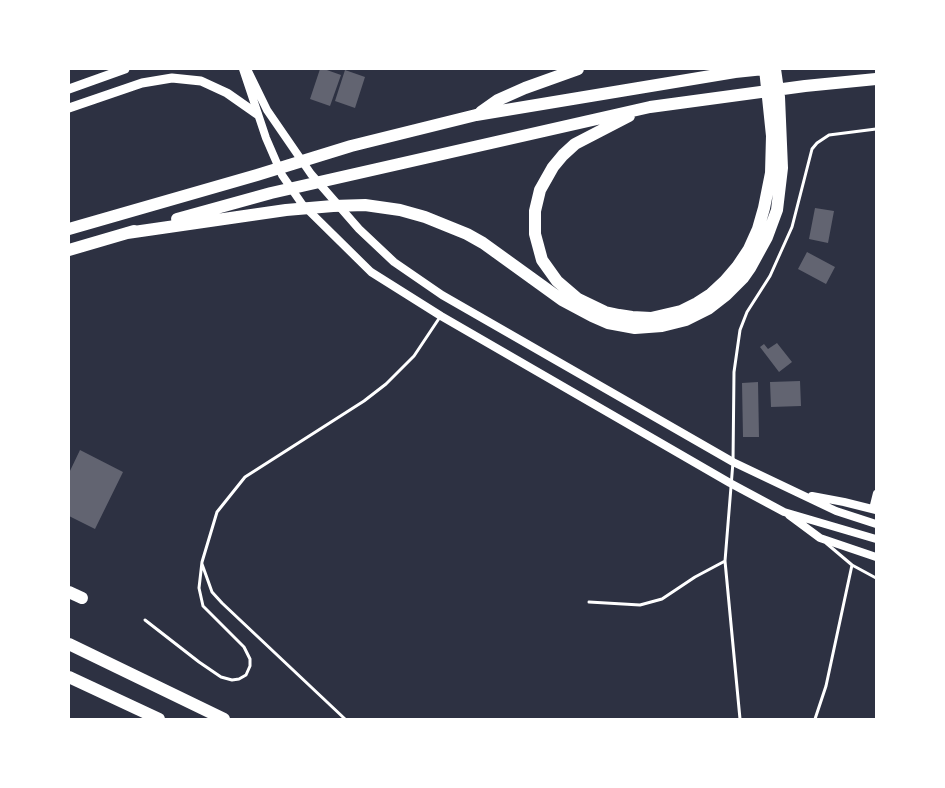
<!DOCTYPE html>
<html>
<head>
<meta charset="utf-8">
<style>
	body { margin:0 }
	#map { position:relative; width:945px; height:788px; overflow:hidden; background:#2d3142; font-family:"IBM Plex Sans",sans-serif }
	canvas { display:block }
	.frame { position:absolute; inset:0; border:70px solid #fff; pointer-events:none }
</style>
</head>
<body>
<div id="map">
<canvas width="945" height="788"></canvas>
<div class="frame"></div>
</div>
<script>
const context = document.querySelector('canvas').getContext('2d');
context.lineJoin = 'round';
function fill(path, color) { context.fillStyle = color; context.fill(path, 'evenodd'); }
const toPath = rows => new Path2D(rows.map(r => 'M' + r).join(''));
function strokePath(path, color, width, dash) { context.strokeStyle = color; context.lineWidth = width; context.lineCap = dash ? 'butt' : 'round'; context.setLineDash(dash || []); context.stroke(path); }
const building = toPath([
	[320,69,324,69,341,75,330,106,310,99],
	[345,70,365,77,355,108,335,101],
	[815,208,834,211,828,243,809,239],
	[807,252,835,267,826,284,798,269],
	[777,343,792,362,779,372,760,347,764,344,768,349],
	[800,381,801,406,771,407,770,382],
	[758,382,759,437,743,437,742,383],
	[80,450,123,472,95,529,69,516,69,473]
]);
const service = toPath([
	[202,564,212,592,222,603,345,719],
	[852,565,876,578],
	[589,602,640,605,662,599,695,577,725,561],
	[145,620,199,662,221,677,232,680,239,679,246,675,250,666,250,659,244,647,203,606,199,588,202,562,217,512,245,477,364,401,386,384,414,356,440,317],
	[740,719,725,561,733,462,734,372,740,330,747,312,770,276,792,227,812,149,817,143,829,135,876,129],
	[815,719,826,686,852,565,826,543]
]);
const minor = toPath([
	[872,509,876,493]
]);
const tertiary = toPath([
	[243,69,266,138,282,175,302,204,371,272,441,316,730,483,784,512,876,539],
	[247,69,267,110,311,174,359,229,394,262,442,295,733,462,836,511,876,524],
	[812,496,844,502,876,510],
	[789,515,820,538,876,557]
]);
const secondary = toPath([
	[69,89,125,69],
	[69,108,142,83,172,78,201,81,227,93,257,114]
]);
const motorway = toPath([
	[481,112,498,100,525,88,578,69],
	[629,116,575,144,563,155,553,167,540,190,535,211,535,234,542,260,557,281,578,299,605,312,619,315,632,317,651,318,681,311,697,303,711,294,725,281,737,267,749,249,758,229,764,208,771,173,772,136,765,69],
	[177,219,271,193,650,107,805,86,876,79],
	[69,229,257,175,351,146,476,115,735,72,764,69],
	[127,233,286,210,333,206,365,205,400,210,425,217,467,234,483,243,562,300,592,316,608,323,635,328,662,326,686,320,708,309,726,295,743,278,750,268,767,237,777,210,782,168,779,97,775,69],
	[69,250,134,231],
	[69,592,82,598],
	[69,644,224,719],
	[69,677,159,719]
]);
fill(building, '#626471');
strokePath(service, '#fff', 3);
strokePath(minor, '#fff', 6);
strokePath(tertiary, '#fff', 8);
strokePath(secondary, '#fff', 9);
strokePath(motorway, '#fff', 12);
</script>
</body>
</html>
